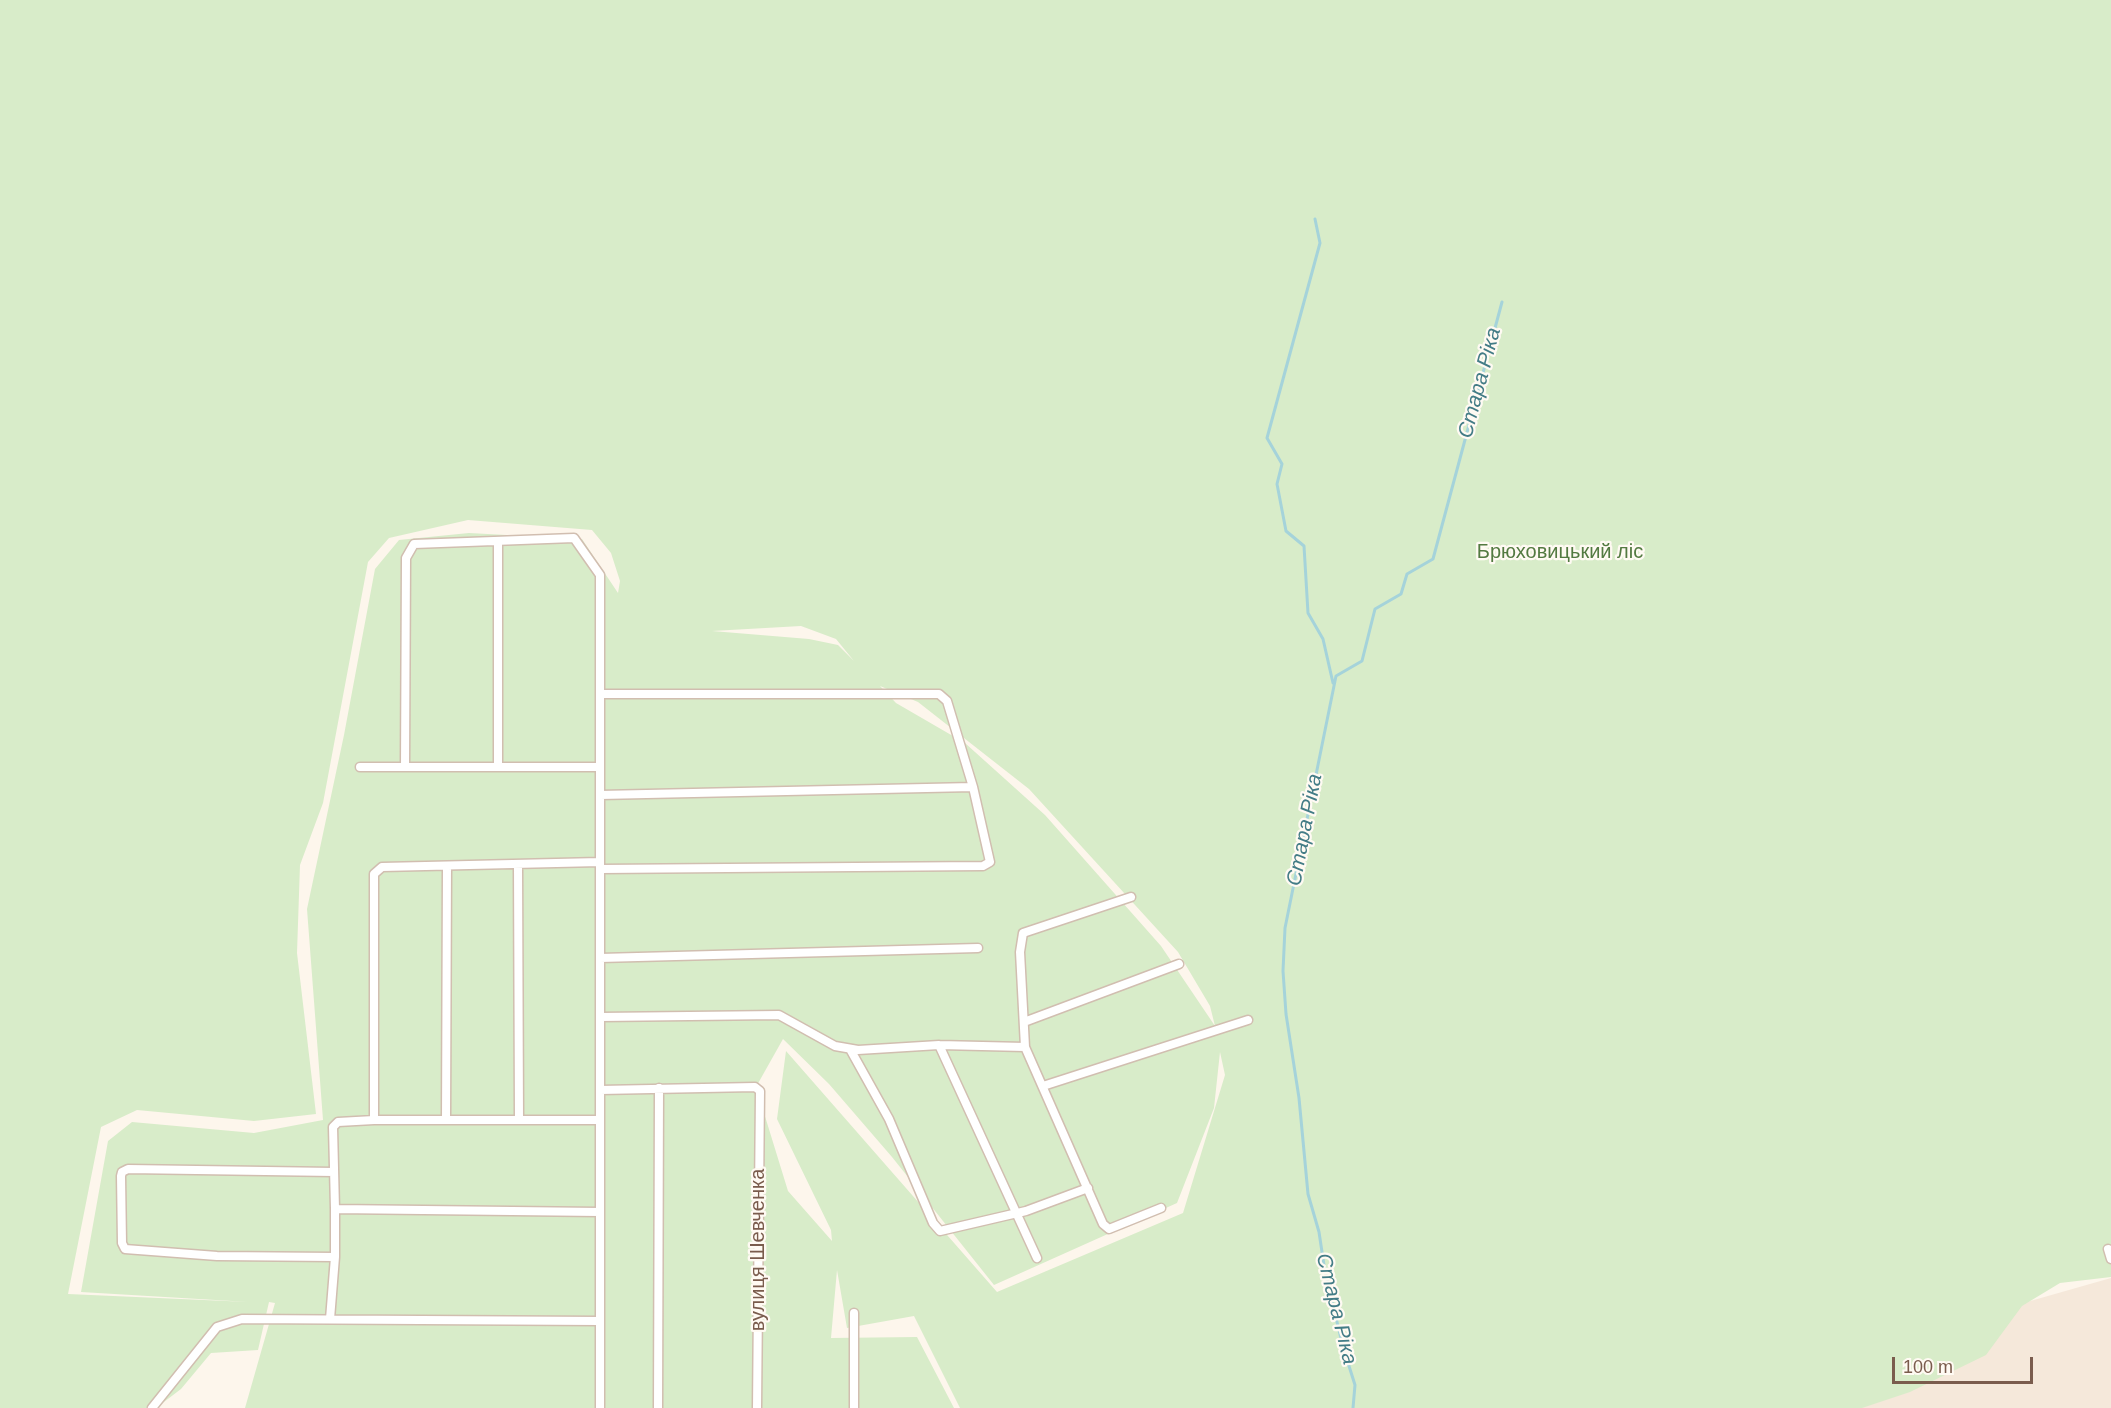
<!DOCTYPE html>
<html>
<head>
<meta charset="utf-8">
<style>
	body { margin:0 }
	#map { position:relative; width:2111px; height:1408px; overflow:hidden; background:#fdf6ec; font-family:Helvetica,sans-serif }
	canvas { display:block }
	.scale { position:absolute; left:1892px; top:1357px; width:141px; height:27px; box-sizing:border-box; border:3px solid #7a5c4d; border-top:0; padding-left:8px; font-size:18px; line-height:21px; white-space:nowrap; color:#7a5c4d; -webkit-text-stroke:4px #fffaf3; paint-order:stroke }
</style>
</head>
<body>
<div id="map">
<canvas width="2111" height="1408"></canvas>
<div class="scale">100 m</div>
</div>
<script>
const context = document.querySelector('canvas').getContext('2d');
context.lineJoin = 'round';
function fill(path, color) { context.fillStyle = color; context.fill(path, 'evenodd'); }
const toPath = rows => new Path2D(rows.map(r => 'M' + r).join(''));
function strokePath(path, color, width, dash) { context.strokeStyle = color; context.lineWidth = width; context.lineCap = dash ? 'butt' : 'round'; context.setLineDash(dash || []); context.stroke(path); }
function label(font, color, halo, rows, align = 'center') {
  context.font = font + ' Helvetica,sans-serif'; context.lineWidth = 4.5; context.setLineDash([]); context.textBaseline = 'middle'; context.strokeStyle = halo; context.fillStyle = color; for (const [text, x, y, turn = 0] of rows) {
    context.save(); context.translate(x, y); context.rotate((+turn || 0) * Math.PI / 180); context.textAlign = isNaN(turn) ? turn : align; if (halo) context.strokeText(text, 0, 0); context.fillText(text, 0, 0); context.restore();
  }
}
const residential = toPath([
	[2111,1278,2111,1408,1655,1408]
]);
const green = toPath([
	[0,0,2111,0,2111,1277,2060,1283,2022,1306,1986,1355,1910,1392,1862,1408,960,1408,914,1316,847,1328,837,1270,831,1338,917,1337,954,1408,245,1408,275,1303,269,1302,258,1350,211,1353,181,1389,156,1408,0,1408],
	[468,520,592,530,611,553,620,581,618,593,582,539,469,533,399,540,375,569,344,735,307,909,323,1120,254,1133,132,1122,108,1141,81,1292,249,1302,68,1294,101,1127,137,1110,254,1121,316,1114,297,953,300,865,323,803,368,562,389,538],
	[801,626,836,639,854,661,838,645,809,639,712,631],
	[880,686,918,702,1029,789,1178,952,1210,1006,1215,1026,1161,946,1045,815,965,743,896,703],
	[783,1039,829,1084,892,1157,994,1285,1177,1203,1214,1108,1220,1052,1225,1075,1183,1213,997,1292,786,1051,777,1119,831,1230,832,1241,788,1191,756,1087]
]);
const stream = toPath([
	[1315,219,1320,243,1267,438,1282,464,1277,484,1286,531,1304,546,1308,613,1323,639,1333,683],
	[1353,1408,1355,1385,1343,1347,1325,1272,1319,1232,1308,1194,1299,1098,1286,1014,1283,971,1285,928,1336,676,1362,661,1375,609,1401,594,1407,574,1433,559,1502,302]
]);
const minor = toPath([
	[360,767,600,767],
	[405,767,406,558,414,544,574,538,600,575,600,1408],
	[498,767,498,541],
	[600,795,973,787],
	[518,865,519,1120],
	[600,869,983,866,990,862,973,787,947,701,939,694,600,694],
	[600,958,978,948],
	[600,1017,779,1015,835,1046,858,1050,939,1045,1037,1258],
	[1024,1022,1179,964],
	[939,1045,1025,1047,1103,1224,1109,1229,1161,1208],
	[1025,1047,1020,952,1023,933,1131,897],
	[850,1049,889,1119,933,1223,940,1231,1026,1211,1088,1188],
	[1043,1086,1248,1020],
	[600,1090,755,1087,760,1091,757,1408],
	[374,1120,374,874,382,867,600,862],
	[446,1120,447,866],
	[334,1172,128,1169,122,1172,121,1176,122,1243,125,1249,217,1256,335,1257],
	[335,1209,333,1127,338,1122,374,1120,600,1120],
	[2108,1249,2111,1259],
	[330,1319,335,1257,335,1209,600,1212],
	[152,1408,217,1327,242,1319,600,1321],
	[658,1408,659,1088],
	[854,1408,854,1313]
]);
const parkNames = [
	["Брюховицький ліс",1560,552]
];
const streetNames = [
	["вулиця Шевченка",758,1250,-90]
];
const waterNames = [
	["Стара Ріка",1480,383,-75],
	["Стара Ріка",1305,830,-79],
	["Стара Ріка",1336,1309,76]
];
fill(residential, '#f5e8da');
fill(green, '#d8ecc9');
strokePath(stream, '#a5d3da', 3);
strokePath(minor, '#d1beb0', 11);
strokePath(minor, '#fff', 8);
label('20px', '#537a41', '#fffaf3', parkNames);
label('20px', '#7a5c4d', '#fffaf3', streetNames);
label('italic 21px', '#437c86', '#fffaf3', waterNames);
</script>
</body>
</html>
